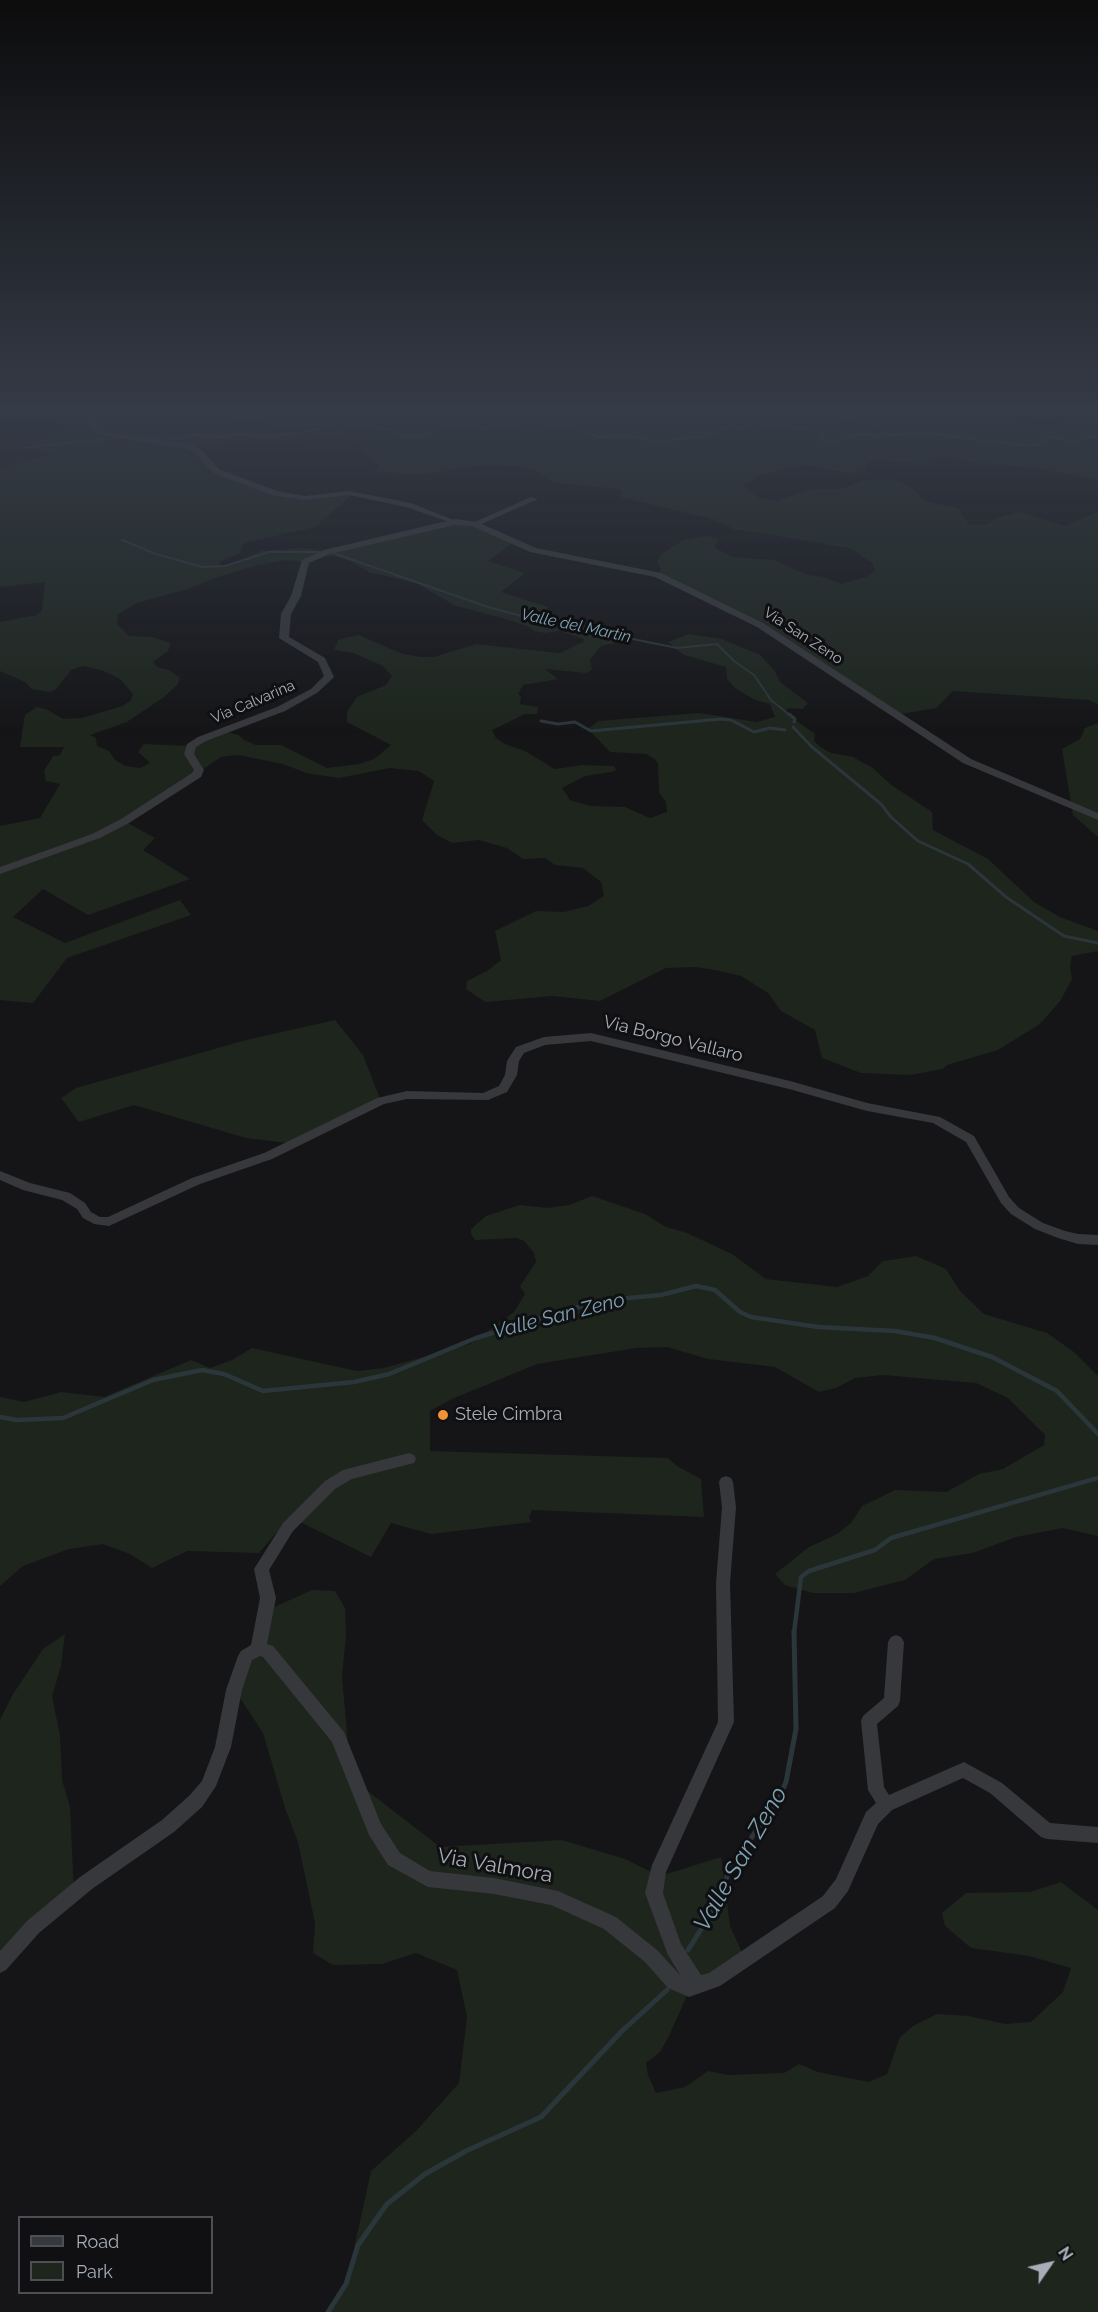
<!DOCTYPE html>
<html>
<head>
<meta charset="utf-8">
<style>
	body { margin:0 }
	#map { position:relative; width:1098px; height:2312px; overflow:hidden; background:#151517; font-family:Raleway,sans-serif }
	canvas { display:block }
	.legend { position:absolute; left:18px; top:2216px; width:195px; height:78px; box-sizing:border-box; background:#101012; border:2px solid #4c4f54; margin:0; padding:8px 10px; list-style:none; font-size:18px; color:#a7aeb7 }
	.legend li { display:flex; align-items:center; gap:12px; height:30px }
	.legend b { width:30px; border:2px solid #4c4f54 }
	.north { position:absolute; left:1020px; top:2234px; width:60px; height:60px; -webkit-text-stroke:4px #101012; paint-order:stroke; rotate:56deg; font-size:16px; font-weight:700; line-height:24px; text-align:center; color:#a7aeb7 }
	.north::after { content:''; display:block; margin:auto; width:21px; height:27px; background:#a7aeb7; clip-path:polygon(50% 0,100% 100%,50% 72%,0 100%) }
</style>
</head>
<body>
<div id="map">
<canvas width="1098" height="2312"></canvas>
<ul class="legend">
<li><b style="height:8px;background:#36383c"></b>Road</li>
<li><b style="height:16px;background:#1d251d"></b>Park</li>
</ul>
<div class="north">N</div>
</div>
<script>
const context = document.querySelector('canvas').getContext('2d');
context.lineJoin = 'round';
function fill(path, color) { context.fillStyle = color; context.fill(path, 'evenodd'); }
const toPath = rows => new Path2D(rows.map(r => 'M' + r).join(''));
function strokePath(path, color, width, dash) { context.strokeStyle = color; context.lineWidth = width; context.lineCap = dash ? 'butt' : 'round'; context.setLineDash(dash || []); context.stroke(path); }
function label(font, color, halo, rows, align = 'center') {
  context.font = font + ' Raleway,sans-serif'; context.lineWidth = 6; context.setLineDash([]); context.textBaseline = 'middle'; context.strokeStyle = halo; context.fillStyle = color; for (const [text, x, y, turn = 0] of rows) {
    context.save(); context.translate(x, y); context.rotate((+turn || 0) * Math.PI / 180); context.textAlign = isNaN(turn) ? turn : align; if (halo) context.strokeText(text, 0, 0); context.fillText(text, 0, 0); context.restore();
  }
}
const green = toPath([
	[100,412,1028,412,1006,420,1054,425,1072,412,1098,412,1098,480,1026,467,970,462,947,456,934,458,924,464,871,460,867,462,866,470,853,474,805,465,758,476,744,486,759,498,776,501,811,489,840,489,865,480,894,479,911,487,925,501,959,509,969,525,987,524,995,520,995,518,1020,512,1065,526,1098,512,1098,704,1089,700,953,691,936,708,895,715,760,625,658,575,661,569,657,562,661,554,684,540,708,536,719,539,714,547,732,557,774,560,808,575,824,577,841,584,866,577,875,571,872,563,850,548,734,529,709,518,623,498,620,495,622,491,617,489,555,483,535,471,517,466,485,465,419,475,374,472,379,466,360,448,357,442,338,437,285,442,234,441,188,447,224,475,297,497,353,494,315,527,248,542,242,545,240,553,219,562,220,566,230,566,261,551,303,548,327,552,438,525,474,524,515,541,488,561,525,573,501,592,548,607,543,615,628,634,619,642,601,646,590,660,592,670,586,673,545,669,558,679,523,685,518,694,521,697,520,704,538,707,537,714,525,714,492,730,496,738,505,744,525,751,555,769,582,765,614,766,616,770,612,772,585,776,562,788,570,800,590,806,625,807,650,818,667,812,666,802,659,793,658,764,655,759,646,754,610,752,588,729,598,721,699,713,757,722,775,717,770,704,755,700,735,688,727,679,726,667,684,655,668,642,689,634,721,639,759,654,774,670,780,682,808,703,803,709,789,708,786,710,790,716,815,734,814,741,822,748,831,753,853,757,873,768,890,784,932,812,933,830,988,859,1034,902,1060,917,1098,931,1098,951,1072,956,1070,966,1072,979,1061,1000,1040,1024,998,1050,947,1065,943,1069,911,1075,861,1073,822,1058,815,1030,781,1011,768,993,741,976,720,971,696,967,666,968,600,1001,552,996,485,1002,466,989,467,981,487,971,501,960,495,931,536,911,564,912,588,906,604,896,601,882,583,868,555,865,545,858,523,859,507,848,479,840,452,843,437,835,422,820,434,781,419,771,390,768,339,778,306,773,283,764,238,755,221,757,126,822,155,838,143,850,190,879,88,915,43,889,13,917,65,943,180,900,191,915,67,958,33,1003,0,1000,0,826,40,818,60,784,46,781,44,771,53,756,60,755,64,747,20,747,25,715,37,707,46,709,63,719,82,718,123,706,131,700,133,694,120,679,104,671,83,666,71,670,56,689,50,692,32,689,25,682,0,671,0,622,37,615,42,610,45,582,0,587,0,468,53,454,29,448,32,442,60,432,61,427,55,422,54,416,73,415,92,420],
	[313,556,334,556,350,561,369,572,416,583,456,606,499,617,527,626,534,631,545,633,560,631,584,639,583,642,560,653,476,644,434,657,421,657,403,654,358,635,338,640,334,650,353,653,383,666,392,676,386,685,357,697,347,712,347,722,391,745,374,759,359,764,327,768,281,745,256,745,244,740,239,735,222,731,191,746,144,744,138,752,150,763,140,768,125,766,115,760,109,751,97,746,96,738,90,735,127,722,164,697,177,685,180,678,169,670,157,667,153,662,168,651,171,643,152,637,129,636,117,624,118,614,137,603,191,588,212,579,254,566,285,560,305,562],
	[1098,723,1098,837,1073,815,1062,749,1080,739,1085,728],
	[335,1020,363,1055,381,1101,295,1144,246,1138,134,1105,79,1122,61,1098,76,1088,246,1040],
	[592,1196,645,1214,666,1227,687,1233,732,1254,766,1279,837,1287,868,1276,883,1261,916,1256,946,1269,960,1291,984,1314,1047,1333,1074,1352,1098,1376,1098,1536,1063,1528,1016,1537,973,1553,934,1559,905,1580,854,1593,813,1593,785,1585,775,1574,809,1547,837,1534,851,1523,862,1506,895,1490,946,1492,979,1474,1003,1469,1044,1445,1045,1435,1008,1398,976,1383,883,1375,855,1378,836,1388,819,1392,775,1367,708,1359,667,1347,636,1348,537,1364,452,1399,430,1411,430,1451,668,1458,677,1466,701,1479,704,1517,532,1510,529,1518,532,1522,431,1534,391,1523,371,1557,290,1517,259,1553,187,1551,152,1568,130,1554,103,1544,69,1549,23,1566,0,1586,0,1397,24,1402,61,1392,104,1397,191,1360,210,1368,232,1360,252,1348,357,1371,384,1368,470,1344,514,1312,525,1294,520,1286,536,1262,534,1253,524,1241,516,1238,475,1240,471,1234,471,1229,486,1216,520,1205,547,1208,569,1205],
	[312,1590,335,1591,345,1608,346,1635,342,1677,351,1778,440,1847,562,1840,625,1859,660,1876,721,1857,730,1926,745,1959,689,1991,669,2036,660,2052,646,2063,648,2075,656,2093,685,2087,708,2071,728,2075,784,2073,799,2064,818,2072,869,2082,887,2074,900,2037,913,2026,937,2014,969,2016,1005,2024,1031,2022,1063,1992,1071,1968,1029,1956,971,1948,945,1926,942,1913,966,1893,1030,1892,1061,1882,1098,1910,1098,2312,326,2312,346,2285,371,2171,416,2131,459,2083,467,2017,457,1970,416,1953,382,1964,333,1965,313,1953,315,1923,298,1842,285,1808,263,1733,238,1695,270,1609],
	[65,1634,61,1666,52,1696,60,1736,62,1780,70,1807,74,1894,0,1964,0,1720,13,1694,43,1649]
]);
const streamFar3 = toPath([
	[230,412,239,417,264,419,287,427,339,423],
	[848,412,846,417,873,424,889,435],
	[130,437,178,439,195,435,220,437,242,434,268,437,333,427,340,423,388,429,408,437,429,434,444,425,489,428,498,424,516,426,535,419,556,427,574,425,598,437,631,436,653,441,703,437,726,427,741,428,757,423,815,430,820,432,823,440,831,441,858,434,881,436,923,433,1032,446,1040,444,1044,437,1073,440,1098,436],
	[22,448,105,439],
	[122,540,156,554,202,567,225,566,269,552,319,552],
	[333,553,488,607,529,618,677,648,717,644,734,661,754,675,771,700,791,716]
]);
const streamFar2 = toPath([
	[789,714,795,719,794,722],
	[541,721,558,724,575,722,591,731,721,719,731,720,754,732,770,728,785,730],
	[793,727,812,747,881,804,891,817,918,841,968,864,1006,897,1064,936,1098,943]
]);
const streamFar1 = toPath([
	[0,1417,17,1420,63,1418,153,1380,202,1370,224,1374,263,1391,354,1382,389,1374,476,1338,570,1309,606,1300,661,1295,696,1286,715,1290,740,1312,751,1317,818,1327,895,1331,935,1338,992,1357,1057,1391,1098,1434],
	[794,1633,801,1577,809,1571,875,1550,891,1538,1098,1478]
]);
const stream = toPath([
	[688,1950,712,1912,731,1867,779,1798,786,1782,796,1729,794,1631],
	[328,2312,346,2284,358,2245,387,2204,425,2174,466,2151,541,2117,622,2031,667,1990]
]);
const minor = toPath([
	[95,412,101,412,95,419,98,428,109,433,193,445,201,449,219,469,277,491,305,496,349,491,411,503,459,522,455,524,406,507,349,495,305,500,272,495,213,473,195,453,188,449,105,436,92,429,88,419,95,412],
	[531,497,538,499,477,526,470,524,531,497],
	[591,1033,790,1081,867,1103,940,1117,974,1136,1009,1197,1019,1208,1043,1223,1065,1231,1078,1234,1098,1235,1098,1245,1078,1244,1058,1238,1035,1229,1011,1214,1001,1203,966,1142,933,1123,867,1111,789,1089,591,1041,545,1045,524,1053,519,1061,517,1075,507,1092,488,1100,407,1099,384,1104,272,1159,200,1184,109,1226,94,1224,83,1218,77,1209,62,1200,23,1190,0,1180,0,1171,30,1183,70,1193,85,1203,91,1212,100,1217,108,1217,192,1178,264,1153,377,1098,407,1091,483,1093,499,1086,505,1075,507,1061,516,1047,544,1037,591,1033],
	[409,1453,414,1455,416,1459,414,1463,352,1479,335,1489,293,1531,269,1570,276,1598,267,1644,273,1646,344,1732,381,1824,400,1853,430,1871,494,1878,558,1891,616,1917,657,1950,681,1976,668,1955,645,1893,652,1865,718,1722,716,1583,722,1507,719,1482,721,1478,726,1476,731,1478,733,1482,736,1507,730,1583,734,1722,666,1872,663,1893,681,1944,701,1975,709,1973,823,1896,836,1879,866,1812,876,1803,868,1790,861,1721,863,1716,884,1698,888,1642,891,1637,896,1635,901,1637,904,1642,900,1701,898,1706,877,1724,884,1787,889,1795,964,1762,1002,1783,1050,1823,1098,1827,1098,1843,1047,1839,1041,1837,990,1793,963,1778,892,1810,878,1824,848,1891,835,1908,720,1986,689,1997,668,1988,645,1962,604,1929,551,1905,494,1894,428,1887,388,1865,369,1835,332,1742,263,1657,260,1656,252,1660,242,1690,231,1747,216,1786,202,1807,174,1832,92,1889,39,1933,6,1970,0,1973,0,1951,27,1921,80,1877,162,1820,190,1795,202,1781,215,1747,226,1690,238,1656,241,1651,251,1645,260,1598,254,1569,283,1523,325,1481,343,1470,409,1453]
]);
const tertiary = toPath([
	[455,519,477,522,536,548,661,573,763,623,971,759,1098,813,1098,820,963,763,757,627,655,577,530,552,472,526,455,525,330,554,309,563,301,596,291,614,289,637,325,658,334,677,332,679,317,693,285,711,206,741,196,747,194,754,204,770,201,777,129,823,100,838,0,874,0,867,92,834,121,819,192,773,194,770,184,754,187,744,198,737,277,707,311,689,324,676,318,662,279,638,281,614,291,596,302,560,324,550,455,519]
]);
const markers = [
	[443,1415,6,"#f09233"]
];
const farStreetnames = [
	["Via San Zeno",803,636,33],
	["Via Calvarina",253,702,-23]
];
const farWaternames = [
	["Valle del Martin",576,626,12]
];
const streetNames = [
	["Via Borgo Vallaro",673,1039,14]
];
const poiNames = [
	["Stele Cimbra",455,1415]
];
const waterNames = [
	["Valle San Zeno",559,1316,-14]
];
const nearStreetnames = [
	["Via Valmora",495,1866,10]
];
const nearWaternames = [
	["Valle San Zeno",741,1859,-60]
];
fill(green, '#1d251d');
strokePath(streamFar3, '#2b363b', 2);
strokePath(streamFar2, '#2b363b', 3);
strokePath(streamFar1, '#2b363b', 4.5);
strokePath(stream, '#2b363b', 5);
fill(minor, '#36383c');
fill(tertiary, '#36383c');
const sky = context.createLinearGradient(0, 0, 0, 735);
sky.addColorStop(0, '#0c0c0d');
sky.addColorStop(0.56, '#353b47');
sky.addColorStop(1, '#353b4700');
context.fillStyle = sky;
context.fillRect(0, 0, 1098, 735);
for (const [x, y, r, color] of markers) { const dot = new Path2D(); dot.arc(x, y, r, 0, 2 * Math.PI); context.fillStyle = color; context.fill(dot); strokePath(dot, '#101012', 2); }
label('15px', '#a7aeb7', '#101012', farStreetnames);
label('italic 16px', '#7ea2b2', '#101012', farWaternames);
label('18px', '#a7aeb7', '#101012', streetNames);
label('18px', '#a7aeb7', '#101012', poiNames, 'left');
label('italic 20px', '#7ea2b2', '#101012', waterNames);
label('21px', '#a7aeb7', '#101012', nearStreetnames);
label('italic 24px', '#7ea2b2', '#101012', nearWaternames);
</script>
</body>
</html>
